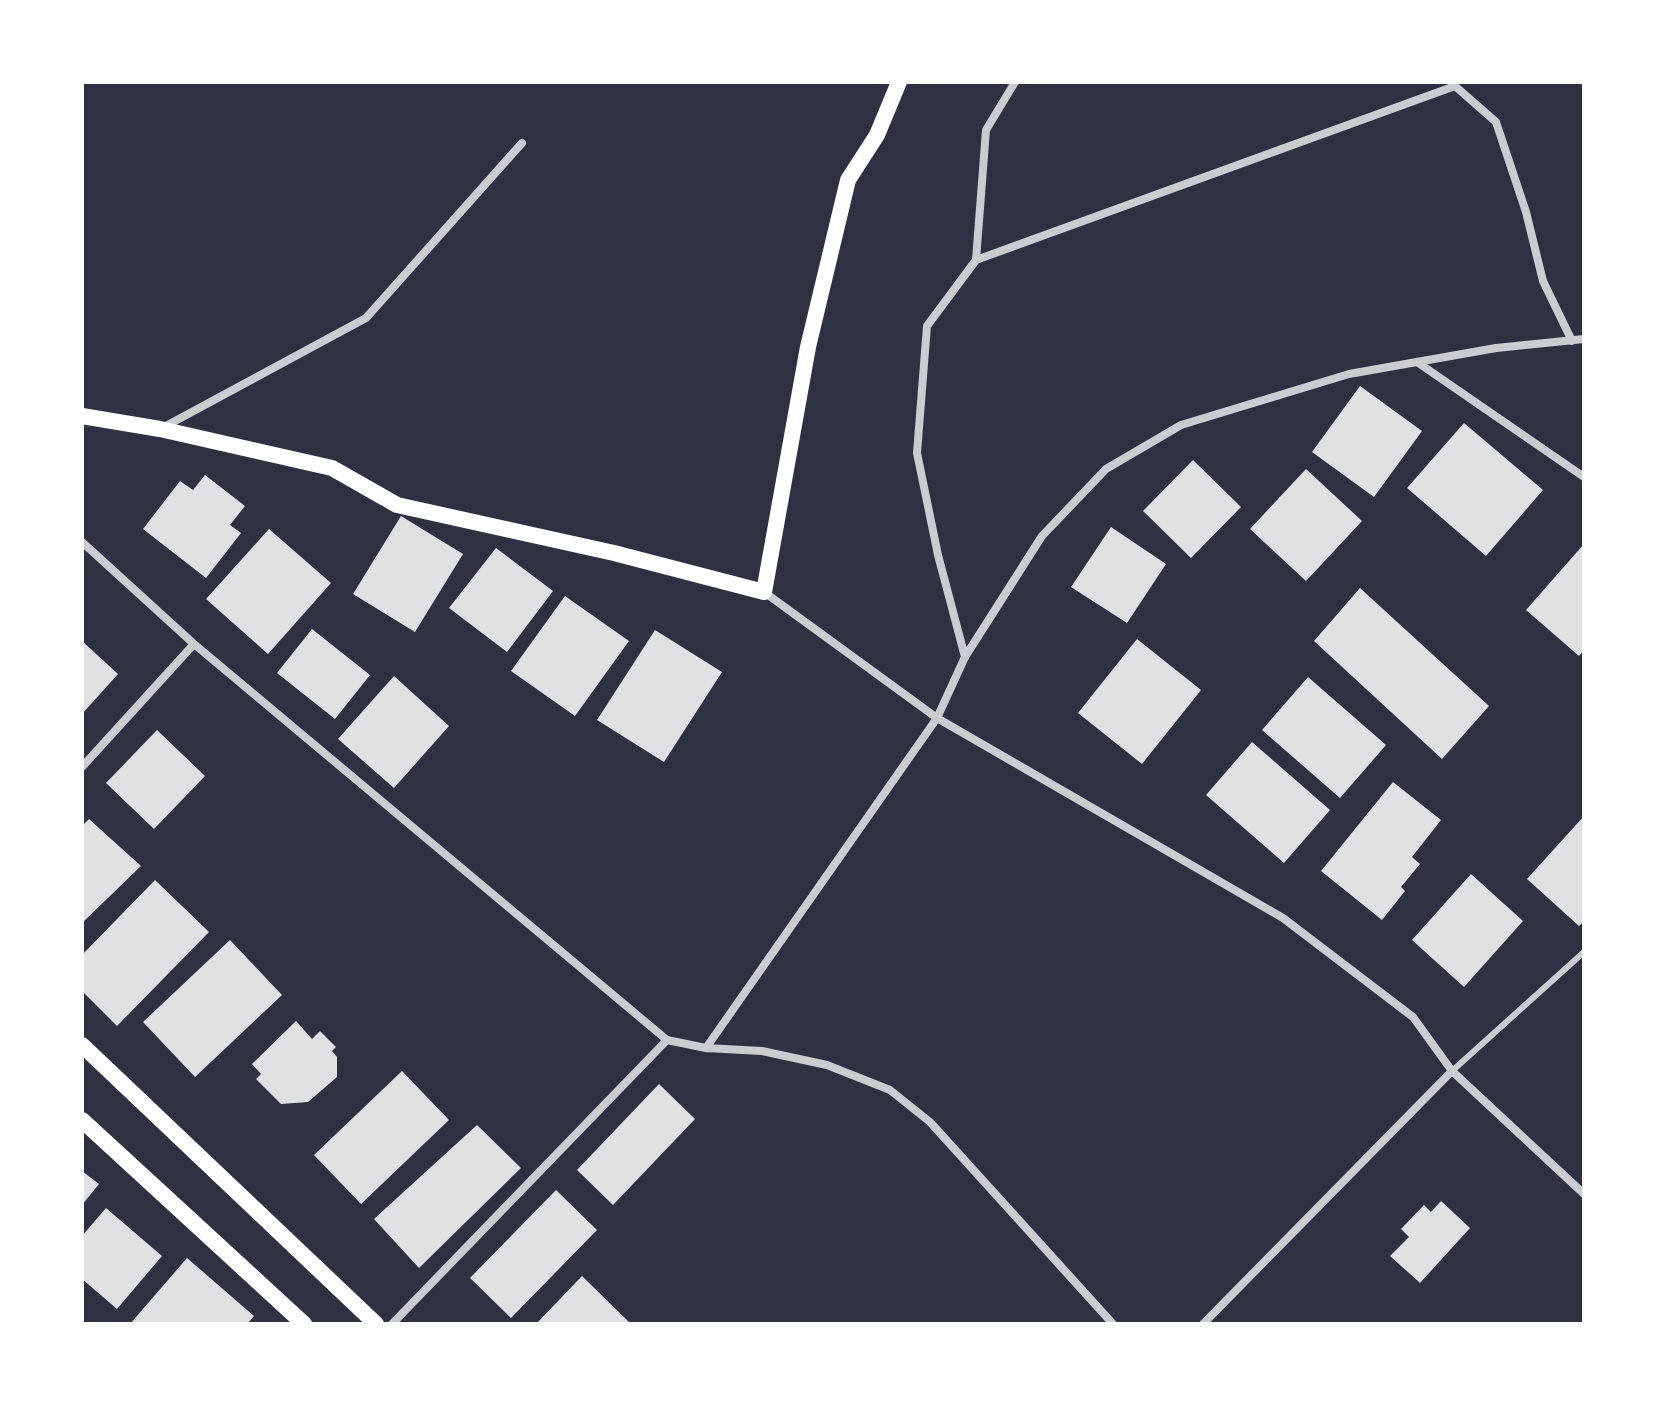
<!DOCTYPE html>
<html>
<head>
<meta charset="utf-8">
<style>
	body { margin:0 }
	#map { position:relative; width:1666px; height:1406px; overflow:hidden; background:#2d3142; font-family:"IBM Plex Sans",sans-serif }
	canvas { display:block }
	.frame { position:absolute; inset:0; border:84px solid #fff; pointer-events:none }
</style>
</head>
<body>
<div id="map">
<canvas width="1666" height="1406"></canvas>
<div class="frame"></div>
</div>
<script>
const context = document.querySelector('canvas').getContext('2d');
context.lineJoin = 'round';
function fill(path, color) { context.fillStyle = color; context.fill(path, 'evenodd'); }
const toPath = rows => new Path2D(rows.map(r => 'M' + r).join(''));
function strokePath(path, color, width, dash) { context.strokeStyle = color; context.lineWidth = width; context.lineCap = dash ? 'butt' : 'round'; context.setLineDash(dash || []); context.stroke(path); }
const building = toPath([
	[1360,386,1422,431,1374,497,1312,452],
	[1464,423,1543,490,1486,556,1407,488],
	[1193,460,1241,507,1191,558,1143,511],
	[1306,469,1362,521,1306,581,1250,529],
	[205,475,245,506,230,525,241,533,206,578,143,529,180,481,193,490],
	[401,516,463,554,415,632,353,594],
	[1111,527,1166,564,1127,623,1071,587],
	[269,529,331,583,268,654,206,599],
	[1584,544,1584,650,1579,656,1526,610],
	[496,548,553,591,507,652,449,608],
	[1360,588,1489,706,1442,759,1314,641],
	[565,596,629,641,575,716,511,671],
	[312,629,370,675,335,719,277,673],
	[655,630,722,672,664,762,597,720],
	[1137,639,1201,690,1142,764,1078,713],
	[82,641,118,674,82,714],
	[394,676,449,726,394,788,338,739],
	[1308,677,1386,745,1340,798,1262,730],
	[157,730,205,776,154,829,106,783],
	[1252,742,1330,810,1284,863,1206,795],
	[1393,782,1441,820,1412,857,1420,864,1401,887,1405,891,1382,920,1321,871],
	[1584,816,1584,921,1579,926,1527,879],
	[89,819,141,866,82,923,82,826],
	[1471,874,1523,921,1464,987,1412,940],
	[155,880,209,932,117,1026,82,991,82,955],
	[230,940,282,995,195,1077,143,1022],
	[296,1021,312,1039,320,1031,336,1047,332,1051,337,1057,337,1077,308,1102,281,1104,256,1079,261,1074,252,1064],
	[402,1071,449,1120,361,1204,314,1155],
	[659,1084,695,1119,613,1205,577,1170],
	[477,1125,521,1168,419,1268,374,1219],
	[82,1171,99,1184,82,1205],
	[556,1190,597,1230,511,1318,470,1278],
	[1441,1201,1470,1228,1420,1283,1390,1256,1409,1237,1401,1229,1424,1205,1431,1212],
	[106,1208,162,1256,117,1309,82,1279,82,1236],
	[187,1258,254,1316,247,1324,130,1324],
	[582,1276,631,1324,536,1324]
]);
const service = toPath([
	[1452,1071,1584,952]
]);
const minor = toPath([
	[976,260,1455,86,1496,122,1526,212,1543,281,1572,341],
	[1417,362,1584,477],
	[164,427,366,318,522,143],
	[82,542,194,644,667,1040,706,1048,762,1051,827,1065,890,1090,930,1122,1113,1324],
	[764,592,937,718,1283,918,1413,1017,1452,1071,1584,1194],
	[965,657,938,555,917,453,927,326,976,260,986,130,1015,82],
	[82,767,194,644],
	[706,1048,937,718,965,657,1042,536,1106,469,1181,425,1349,374,1496,348,1584,339],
	[392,1324,667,1040],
	[1203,1324,1452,1071]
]);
const secondary = toPath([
	[82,416,160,429,332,468,397,505,614,553,764,592,808,347,848,180,877,135,899,82],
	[82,1045,376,1324],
	[82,1120,304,1324]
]);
fill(building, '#e0e0e3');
strokePath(service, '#caccd0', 6);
strokePath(minor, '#caccd0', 8);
strokePath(secondary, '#fff', 16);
</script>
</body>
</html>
